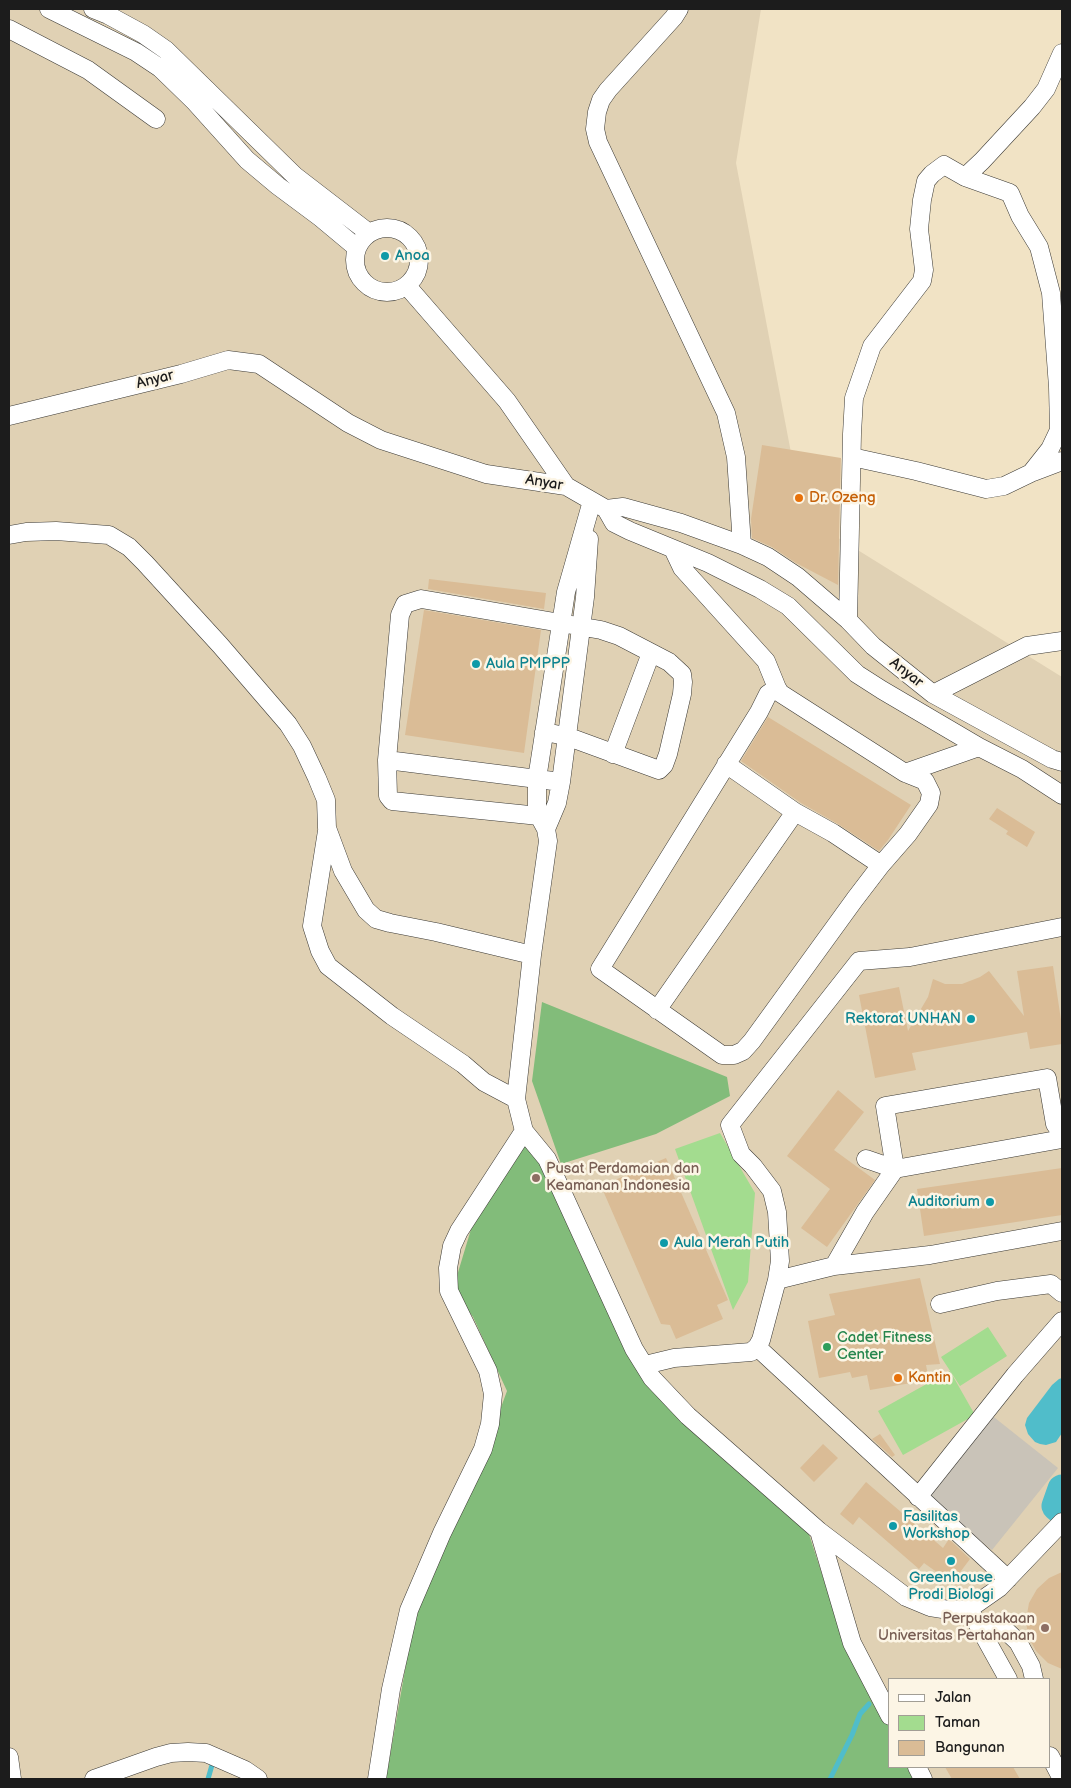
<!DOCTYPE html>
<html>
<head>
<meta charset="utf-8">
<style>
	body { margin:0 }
	#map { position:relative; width:1071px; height:1788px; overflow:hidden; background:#f1e3c5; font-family:"Balsamiq Sans",sans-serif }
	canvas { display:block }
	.frame { position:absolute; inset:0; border:10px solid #1c1c1c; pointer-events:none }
	.legend { position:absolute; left:888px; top:1678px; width:162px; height:90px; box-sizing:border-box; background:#fcf5e5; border:1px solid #a29e95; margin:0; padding:6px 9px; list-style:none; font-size:15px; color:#1c1c1c }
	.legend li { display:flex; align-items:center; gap:10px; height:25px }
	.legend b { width:25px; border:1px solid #a29e95 }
</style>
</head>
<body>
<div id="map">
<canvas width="1071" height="1788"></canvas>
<div class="frame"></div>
<ul class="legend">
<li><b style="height:6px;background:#fff"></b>Jalan</li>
<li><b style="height:14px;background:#a3dc8f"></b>Taman</li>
<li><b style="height:14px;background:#dabc96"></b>Bangunan</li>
</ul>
</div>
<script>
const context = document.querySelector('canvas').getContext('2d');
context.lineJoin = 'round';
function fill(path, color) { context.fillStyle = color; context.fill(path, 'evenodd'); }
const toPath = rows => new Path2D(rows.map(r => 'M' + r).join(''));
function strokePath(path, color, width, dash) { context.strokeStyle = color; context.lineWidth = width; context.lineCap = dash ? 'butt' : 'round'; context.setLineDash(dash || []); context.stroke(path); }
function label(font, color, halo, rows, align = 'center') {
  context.font = font + ' "Balsamiq Sans",sans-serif'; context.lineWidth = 5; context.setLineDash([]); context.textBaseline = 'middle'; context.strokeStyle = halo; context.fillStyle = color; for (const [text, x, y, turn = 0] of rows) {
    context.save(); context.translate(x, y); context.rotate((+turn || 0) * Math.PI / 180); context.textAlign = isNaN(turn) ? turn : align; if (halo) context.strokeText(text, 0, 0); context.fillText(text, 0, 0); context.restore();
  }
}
const built = toPath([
	[9,9,761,9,736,163,803,516,1062,677,1062,1779,9,1779],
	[890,1679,1050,1679,1050,1767,890,1767]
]);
const industrial = toPath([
	[990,1414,1058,1468,992,1550,924,1497]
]);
const green = toPath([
	[720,1133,755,1193,748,1282,733,1310,675,1149],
	[988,1327,1007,1356,960,1386,941,1357],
	[950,1371,975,1415,903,1455,878,1411]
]);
const forest = toPath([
	[542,1002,727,1077,730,1096,656,1134,561,1164,532,1081],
	[518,1145,531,1147,562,1192,577,1248,650,1378,807,1528,831,1602,890,1728,890,1767,911,1767,918,1779,386,1779,413,1624,452,1512,479,1467,507,1391,473,1317,459,1298,456,1279,472,1226]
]);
const water = toPath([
	[1062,1378,1062,1433,1056,1442,1046,1445,1040,1444,1035,1442,1028,1434,1025,1425,1027,1418,1052,1385,1059,1379]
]);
const stream = toPath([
	[208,1779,212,1765],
	[830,1779,852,1735,860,1714,869,1704]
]);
const river = toPath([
	[1062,1489,1056,1506,1062,1511]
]);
const building = toPath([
	[762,445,841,458,838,585,796,563,772,547,752,538,751,519],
	[429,579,546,593,544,609,428,589],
	[424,610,541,630,524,753,405,735],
	[768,717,911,805,888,840,879,851,838,824,801,803,741,761],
	[997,808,1035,832,1027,847,1006,834,1008,831,989,819],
	[1053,966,1062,1027,1062,1044,1030,1049,1027,1032,912,1053,916,1070,875,1078,859,995,899,987,908,1031,928,997,933,979,945,984,962,984,980,977,989,971,1024,1016,1017,971],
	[838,1090,864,1112,834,1150,875,1180,827,1247,801,1228,830,1189,787,1156],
	[666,1158,728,1300,717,1305,723,1319,676,1339,670,1325,661,1324,601,1186],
	[1062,1168,1062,1215,924,1236,917,1189],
	[920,1278,940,1364,926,1365,929,1380,870,1390,867,1375,852,1378,850,1372,819,1378,808,1321,835,1315,829,1294],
	[880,1434,895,1455,892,1457,872,1439],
	[823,1444,838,1458,814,1482,800,1468],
	[866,1482,943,1548,949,1539,970,1559,952,1583,924,1563,919,1569,859,1517,853,1525,840,1514],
	[1062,1572,1062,1669,1048,1663,1036,1651,1028,1636,1026,1620,1029,1603,1037,1589,1049,1578],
	[945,1767,1013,1767,1020,1779,952,1779]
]);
const minor = toPath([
	[49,9,136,52,160,68,194,101,247,160,278,186,321,218,357,248],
	[93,9,108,15,143,34,166,50,295,176,369,233],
	[679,9,674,17,608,90,601,100,597,112,595,129,598,142,726,413,736,457,742,545],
	[9,29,88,70,156,119],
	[965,177,982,161,1032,107,1046,89,1062,53],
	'355 260a32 32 0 1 1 64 0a32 32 0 1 1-64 0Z',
	[407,286,507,401,566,486],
	[9,416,181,374,228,360,259,364,348,423,381,440,486,474,566,486,606,509,623,507,681,523,742,545,768,557,798,577,848,620,873,646,933,694,1052,759,1062,762],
	[1033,472,1062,461],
	[592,501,566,592,537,779,537,810,539,816,546,829,548,841,532,955,516,1099,524,1131,547,1159,634,1349,652,1378,688,1416,819,1531,906,1597,930,1607,949,1610,969,1609,999,1588,1062,1522],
	[606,509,614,523,630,531,708,563,760,589,788,606,857,674,882,690,979,747,1022,769,1062,795],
	[9,535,26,532,56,531,109,535,129,547,145,563,220,645,288,724,302,746,317,778,326,800,327,828,343,871,366,910,376,919,390,923,436,932,532,955],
	[673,549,682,568,691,578,766,661,777,688,768,694,759,712,600,969,722,1055,734,1055,743,1051,752,1041,855,899,881,865,908,834,929,804,931,793,925,781,905,773],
	[848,620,852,434,854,398,872,346,922,281,924,270,919,229,922,200,926,181,932,174,944,165,965,177,1010,193,1020,216,1039,247,1051,293,1058,387,1059,430,1050,449,1031,473,1004,486,986,489,916,471,852,457],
	[777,688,780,693,905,773,979,747],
	[933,694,1027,646,1062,641],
	[544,732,566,736,659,770,664,765,668,754,682,694,683,682,682,674,669,662,619,636,601,630,421,599,405,604,400,615,387,760,561,782],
	[613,754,651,653],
	[387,760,388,796,392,801,549,817],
	[726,764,795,812,833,833,881,865],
	[546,829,557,803,561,782,585,597,589,539],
	[327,831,312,926,320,951,328,966,392,1016,463,1064,484,1082,516,1099],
	[657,1010,795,812],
	[866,1159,895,1169,1062,1139],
	[834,1266,865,1212,895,1169,885,1106,1047,1078,1055,1124,1062,1135],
	[777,1280,834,1266,930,1255,1062,1231],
	[940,1304,997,1291,1051,1284,1062,1293],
	[757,1347,1008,1579],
	[645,1365,674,1358,751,1352,757,1347,761,1340,777,1280,780,1261,777,1212,772,1191,753,1166,741,1154,730,1125,859,961,910,957,1062,927],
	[918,1497,1015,1375,1062,1321],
	[819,1531,852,1643,890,1716],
	[973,1616,1008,1679],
	[977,1623,1000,1625,1018,1642,1031,1666,1034,1679],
	[1050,1756,1062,1779],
	[9,1757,12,1779],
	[917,1767,923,1779],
	[94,1779,156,1757,171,1753,188,1752,206,1753,245,1770,258,1779],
	[377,1779,391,1689,409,1610,442,1533,483,1449,490,1424,493,1394,488,1371,449,1291,448,1268,452,1246,459,1231,524,1131]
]);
const markers = [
	[385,256,5,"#0f9aa8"],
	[799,498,5,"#e8710a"],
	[476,664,5,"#0f9aa8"],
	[971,1019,5,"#0f9aa8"],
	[536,1178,5,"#8d6e63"],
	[990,1202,5,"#0f9aa8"],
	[664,1243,5,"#0f9aa8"],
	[827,1347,5,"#2e9e5b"],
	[898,1378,5,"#e8710a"],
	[893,1526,5,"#0f9aa8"],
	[951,1561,5,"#0f9aa8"],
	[1045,1628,5,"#8d6e63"]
];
const cultureNames = [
	["Anoa",395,256],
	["Aula PMPPP",486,664],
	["Rektorat UNHAN",961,1019,"right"],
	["Auditorium",980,1202,"right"],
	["Aula Merah Putih",674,1243],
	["Fasilitas",903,1517],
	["Workshop",903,1534],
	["Greenhouse",951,1578,"center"],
	["Prodi Biologi",951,1595,"center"]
];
const streetNames = [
	["Anyar",155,380,-14],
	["Anyar",544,483,10],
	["Anyar",906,673,38]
];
const foodNames = [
	["Dr. Ozeng",809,498],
	["Kantin",908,1378]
];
const educationNames = [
	["Pusat Perdamaian dan",546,1169],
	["Keamanan Indonesia",546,1186],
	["Perpustakaan",1035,1619,"right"],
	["Universitas Pertahanan",1035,1636,"right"]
];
const leisureNames = [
	["Cadet Fitness",837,1338],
	["Center",837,1355]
];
fill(built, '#e0d1b4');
fill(industrial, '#c9c3b8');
fill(green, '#a3dc8f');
fill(forest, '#82bc7a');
fill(water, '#50bdca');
strokePath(stream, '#50bdca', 5);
strokePath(river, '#50bdca', 29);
fill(building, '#dabc96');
strokePath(minor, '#3c3a35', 19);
strokePath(minor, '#fff', 18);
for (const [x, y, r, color] of markers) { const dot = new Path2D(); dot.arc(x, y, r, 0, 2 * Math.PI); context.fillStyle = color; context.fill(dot); strokePath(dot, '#fcf5e5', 2); }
label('15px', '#0d838f', '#fcf5e5', cultureNames, 'left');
label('15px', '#1c1c1c', '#fcf5e5', streetNames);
label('15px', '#c56008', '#fcf5e5', foodNames, 'left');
label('15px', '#785e54', '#fcf5e5', educationNames, 'left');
label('15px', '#27864d', '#fcf5e5', leisureNames, 'left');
</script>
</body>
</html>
